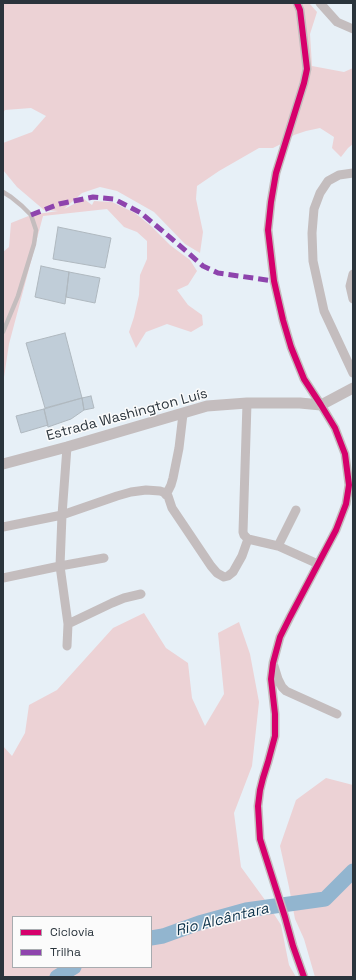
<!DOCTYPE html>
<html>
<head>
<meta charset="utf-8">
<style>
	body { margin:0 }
	#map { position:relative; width:356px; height:980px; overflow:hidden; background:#e7f0f7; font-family:"Space Grotesk",sans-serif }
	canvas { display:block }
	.frame { position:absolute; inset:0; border:4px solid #2a343c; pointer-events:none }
	.legend { position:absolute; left:12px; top:916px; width:140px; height:52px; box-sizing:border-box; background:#fbfbfb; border:1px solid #a7abaf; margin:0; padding:5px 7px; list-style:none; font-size:12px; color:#2a343c }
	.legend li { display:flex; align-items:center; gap:8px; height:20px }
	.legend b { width:20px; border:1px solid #a7abaf }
</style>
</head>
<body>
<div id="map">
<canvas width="356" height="980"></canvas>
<div class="frame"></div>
<ul class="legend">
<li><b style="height:5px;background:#d6006c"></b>Ciclovia</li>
<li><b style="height:5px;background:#8e44ad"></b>Trilha</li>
</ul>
</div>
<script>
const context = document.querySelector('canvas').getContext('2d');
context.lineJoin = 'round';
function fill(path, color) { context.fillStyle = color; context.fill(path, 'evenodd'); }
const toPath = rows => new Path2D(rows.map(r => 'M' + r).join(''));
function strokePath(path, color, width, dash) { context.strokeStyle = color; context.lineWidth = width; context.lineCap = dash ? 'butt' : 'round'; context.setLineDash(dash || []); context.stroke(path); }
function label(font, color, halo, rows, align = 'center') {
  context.font = font + ' "Space Grotesk",sans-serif'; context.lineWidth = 3; context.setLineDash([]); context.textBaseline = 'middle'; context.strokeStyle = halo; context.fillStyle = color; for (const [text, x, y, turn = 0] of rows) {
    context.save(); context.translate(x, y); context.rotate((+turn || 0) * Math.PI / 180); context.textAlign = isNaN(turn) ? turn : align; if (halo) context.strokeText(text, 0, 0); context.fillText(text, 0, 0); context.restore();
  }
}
const green = toPath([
	[3,3,309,3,317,12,310,34,312,66,344,72,353,68,353,144,348,148,341,157,332,148,334,137,320,128,306,131,294,135,285,142,273,148,259,148,219,171,197,186,196,199,203,232,200,253,185,244,154,212,117,191,100,187,82,193,64,209,84,199,92,205,94,201,112,202,135,213,151,226,170,245,190,260,197,271,188,285,177,290,188,305,202,315,203,325,191,332,167,324,146,332,136,348,129,332,134,317,139,295,140,275,147,259,147,241,137,232,124,227,107,209,43,216,9,344,3,384,3,252,9,247,11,223,31,215,58,211,44,210,17,187,3,170,3,143,32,132,46,116,31,108,5,110,3,113],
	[144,613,166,648,188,663,192,698,205,726,224,694,218,633,239,622,250,654,259,702,252,766,234,813,241,867,265,900,281,925,289,965,296,977,3,977,3,746,12,756,25,733,29,705,57,690,113,628],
	[13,917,151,917,151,967,13,967],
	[326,778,353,785,353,977,315,977,304,939,295,919,289,887,280,846,296,800]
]);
const river = toPath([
	[151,938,163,936,199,923,246,910,325,899,353,871],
	[57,977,74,967]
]);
const building = toPath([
	[58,227,111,238,105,268,53,259,58,227],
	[41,266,69,272,65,304,35,297,41,266],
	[69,272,100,278,95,303,66,297,69,272],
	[65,333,82,398,45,408,26,343,65,333],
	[91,396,94,408,84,410,82,398,91,396],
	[82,398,84,410,71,419,48,427,44,409,82,398],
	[44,409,48,425,21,433,16,416,44,409]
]);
const service = toPath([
	[3,192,11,197,22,206,31,215,36,230,34,244,18,296,3,332]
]);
const minor = toPath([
	[297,3,300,10,307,69,304,83,276,173,271,202,268,230,274,281,283,320,291,347,304,379,321,405,335,428,345,454,349,485,346,504,336,530,290,617,280,637,273,663,271,679,275,714,275,736,268,762,263,778,260,790,258,806,260,839,285,917,293,946,304,977],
	[320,3,337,22,353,29],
	[353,173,339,175,328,181,320,193,314,209,312,233,313,261,324,311,353,373],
	[353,274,350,286,353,299],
	[247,403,243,532,244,535,248,539,278,546],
	[166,495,171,485,173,478,179,448,183,414],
	[296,510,278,546,318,564],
	[3,527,62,515,117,496,131,492,146,490,160,491,163,492,168,496,172,508,211,566,217,573,224,577,228,576,233,572,242,556,248,539],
	[3,578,60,566,104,558],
	[68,624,112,603,124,598,141,594],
	[67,646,68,624,60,566,62,515,67,447],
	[274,666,278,679,282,687,286,691,337,714]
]);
const tertiary = toPath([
	[3,464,67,447,207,406,247,403,300,403,321,405,353,388]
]);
const quiet = toPath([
	[31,215,59,204,93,197,114,199,141,213,178,244,203,266,218,273,274,281]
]);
const cycleway = toPath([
	[297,3,300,10,307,69,304,83,276,173,271,202,268,230,274,281,283,320,291,347,304,379,321,405,335,428,345,454,349,485,346,504,336,530,290,617,280,637,273,663,271,679,275,714,275,736,268,762,263,778,260,790,258,806,260,839,285,917,293,946,304,977]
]);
const streetNames = [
	["Estrada Washington Luís",127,415,-15]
];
const waterNames = [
	["Rio Alcântara",222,920,-14]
];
fill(green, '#ecd2d5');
strokePath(river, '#92b5cf', 15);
fill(building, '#c0cdd8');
strokePath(building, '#afb8bf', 1);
strokePath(service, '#c4bdbe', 4.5);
strokePath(minor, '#c4bdbe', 9);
strokePath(tertiary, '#c4bdbe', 11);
strokePath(quiet, '#8e44ad', 5, [10, 5]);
strokePath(cycleway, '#d6006c', 6);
label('14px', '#2a343c', '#fbfbfb', streetNames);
label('italic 15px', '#0f344c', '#fbfbfb', waterNames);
</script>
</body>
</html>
